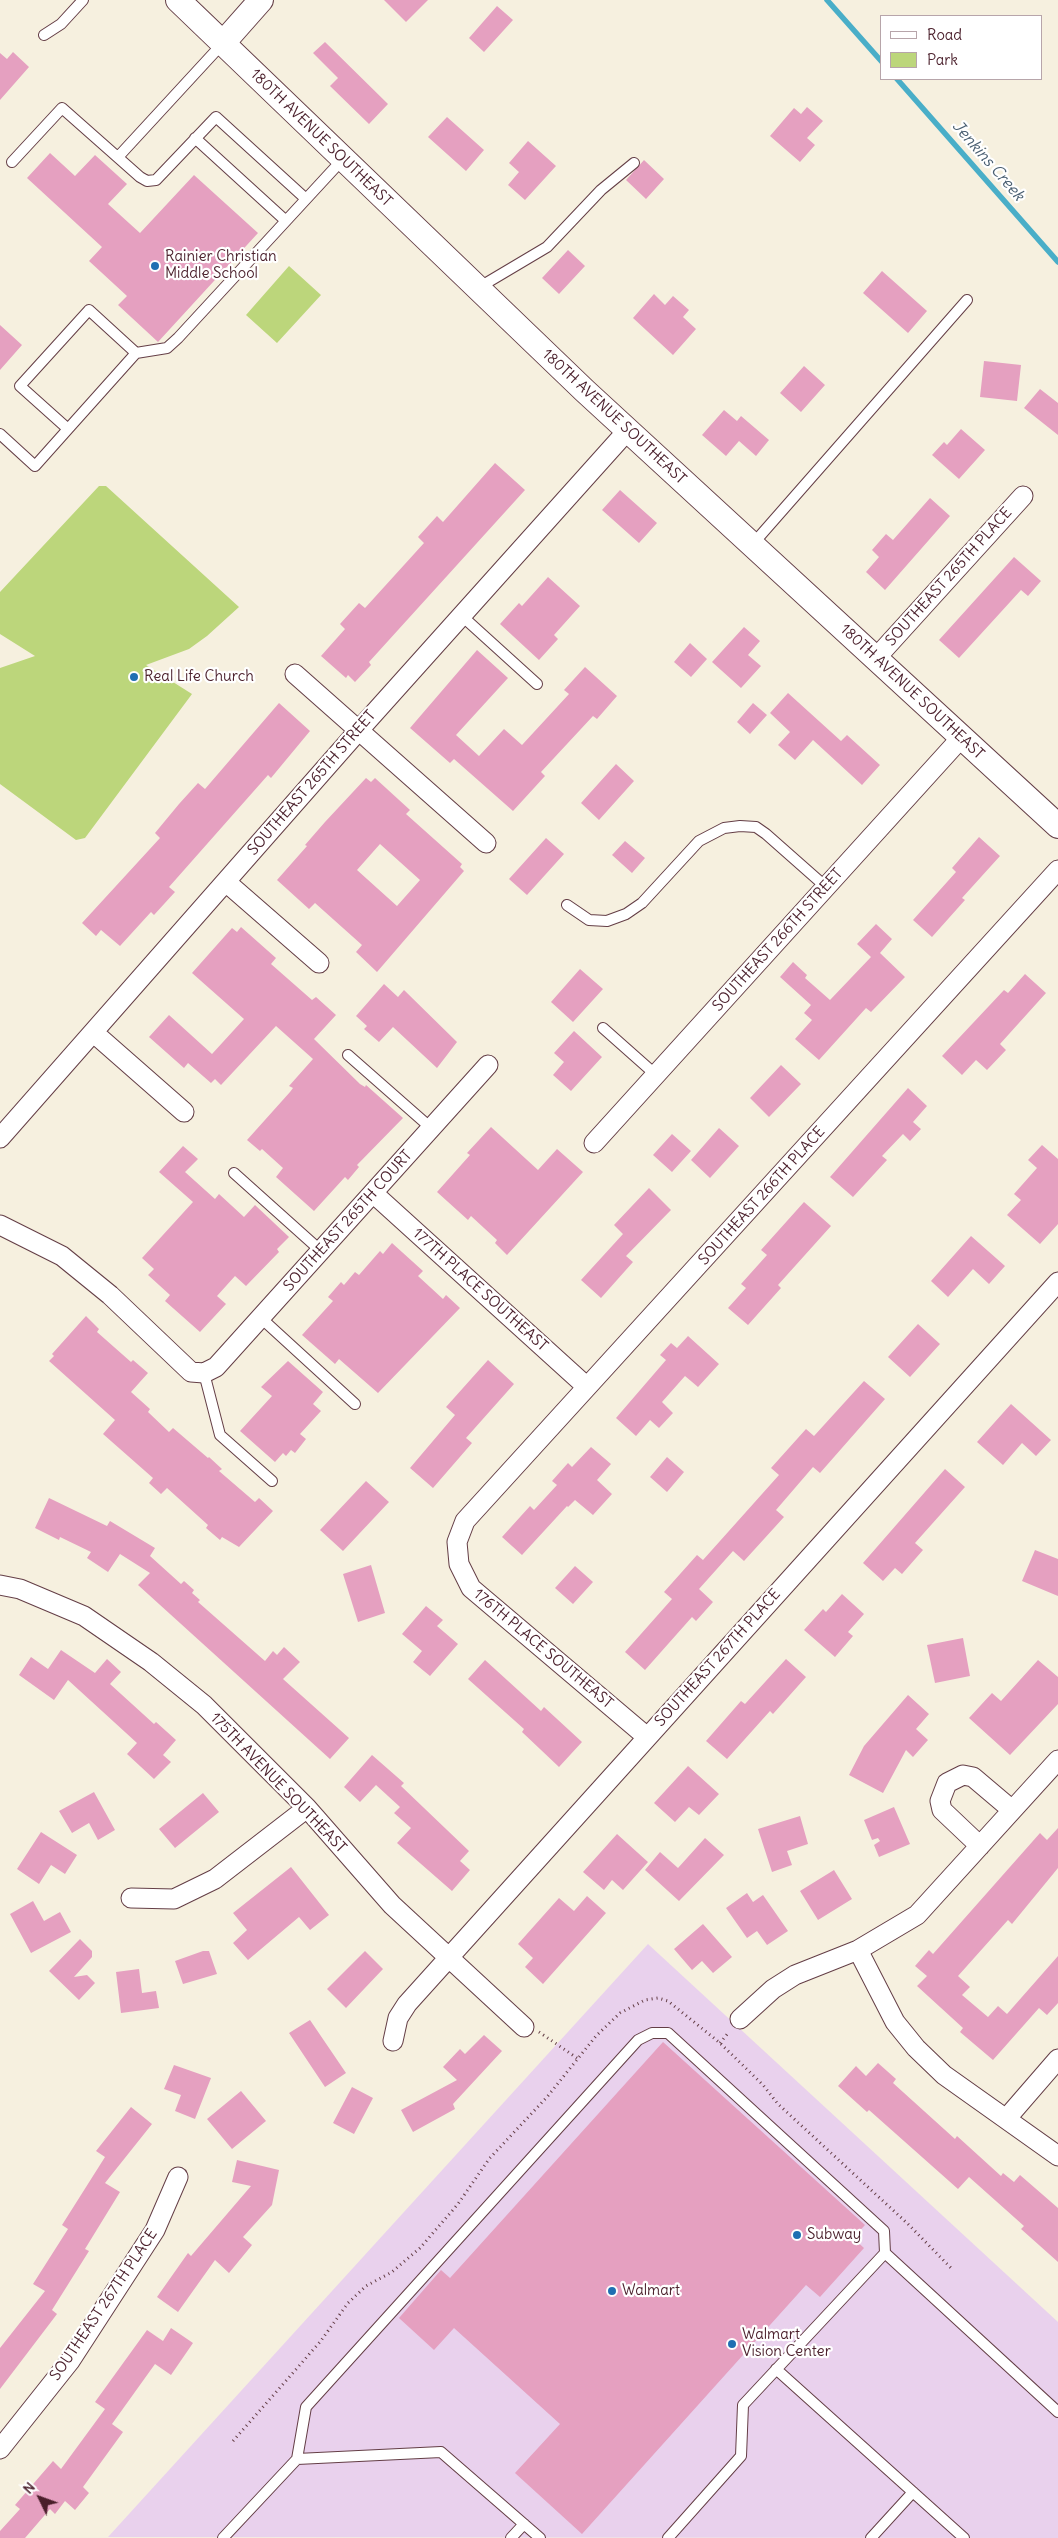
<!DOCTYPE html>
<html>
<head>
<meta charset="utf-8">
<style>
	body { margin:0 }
	#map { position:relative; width:1058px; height:2538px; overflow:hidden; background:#f6f0df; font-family:Delius,sans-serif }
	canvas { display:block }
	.legend { position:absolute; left:880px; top:15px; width:162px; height:65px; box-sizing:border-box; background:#fff; border:1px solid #b7a5aa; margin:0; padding:6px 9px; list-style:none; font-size:15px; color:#4a1f2b }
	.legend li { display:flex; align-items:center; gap:10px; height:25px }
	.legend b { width:25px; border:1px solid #b7a5aa }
	.north { position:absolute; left:15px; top:2473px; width:50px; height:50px; -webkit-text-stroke:4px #fff; paint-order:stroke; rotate:312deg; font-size:14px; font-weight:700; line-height:20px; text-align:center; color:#4a1f2b }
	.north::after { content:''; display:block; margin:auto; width:18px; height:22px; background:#4a1f2b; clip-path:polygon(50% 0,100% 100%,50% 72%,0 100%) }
</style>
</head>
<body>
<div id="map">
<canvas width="1058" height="2538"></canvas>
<ul class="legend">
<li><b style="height:6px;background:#fff"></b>Road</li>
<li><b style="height:14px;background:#bcd67b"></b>Park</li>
</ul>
<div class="north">N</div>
</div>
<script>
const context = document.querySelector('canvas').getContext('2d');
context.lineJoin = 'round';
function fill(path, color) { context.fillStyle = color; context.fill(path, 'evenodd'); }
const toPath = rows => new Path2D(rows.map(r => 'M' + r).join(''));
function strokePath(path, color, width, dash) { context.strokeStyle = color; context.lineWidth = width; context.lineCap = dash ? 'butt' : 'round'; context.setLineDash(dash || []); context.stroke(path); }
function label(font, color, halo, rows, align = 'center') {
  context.font = font + ' Delius,sans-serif'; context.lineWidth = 4.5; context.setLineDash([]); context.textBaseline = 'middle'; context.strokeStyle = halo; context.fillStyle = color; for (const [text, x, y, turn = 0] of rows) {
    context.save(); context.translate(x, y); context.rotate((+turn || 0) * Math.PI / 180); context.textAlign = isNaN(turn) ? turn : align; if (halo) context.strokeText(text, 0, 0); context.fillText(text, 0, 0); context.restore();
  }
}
const built = toPath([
	[648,1944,1058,2322,1058,2538,108,2537]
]);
const green = toPath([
	[289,266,321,295,277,343,246,315],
	[99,486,106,486,239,607,207,636,189,649,146,665,192,694,85,838,76,840,0,784,0,668,35,656,0,634,0,592]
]);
const stream = toPath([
	[827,0,882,62],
	[897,79,1058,262]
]);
const building = toPath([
	[384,0,428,0,406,22],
	[497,6,513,20,484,52,469,38],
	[325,42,388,104,369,124,330,86,338,78,313,53],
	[13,52,29,67,0,100,0,53,7,59],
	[807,107,823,121,807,138,815,145,800,162,770,136,794,108,801,114],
	[447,117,484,150,466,171,428,137],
	[528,141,556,166,525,200,508,185,519,172,509,163],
	[50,153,75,176,95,155,127,184,108,204,140,233,194,175,258,233,158,342,118,305,127,296,89,261,102,247,27,178],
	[644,160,664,179,646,199,626,180],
	[568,250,585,266,559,294,542,278],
	[882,271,927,311,908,333,863,293],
	[654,294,665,305,673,296,689,310,683,317,696,329,673,355,633,318],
	[0,325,22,345,0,370],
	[984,361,1021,365,1017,401,980,397],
	[804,366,825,385,801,412,780,393],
	[1040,389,1058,403,1058,435,1024,408],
	[724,410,737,421,741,416,769,440,756,456,739,441,726,456,702,435],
	[961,429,985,450,959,479,932,455,944,442,947,445],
	[495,463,525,490,369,662,371,665,355,682,348,675,346,678,321,656,345,629,340,624,359,603,365,608,424,543,418,537,437,516,443,522],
	[620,490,657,523,639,543,602,510],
	[930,498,950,516,885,590,866,572,879,557,872,550,886,534,893,540],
	[1014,557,1041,581,1028,596,1021,590,959,658,939,640],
	[548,577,580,606,554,635,558,639,539,660,500,624,519,603,522,606],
	[744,627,760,641,748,655,761,666,741,688,712,662],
	[690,643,707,659,691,677,674,662],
	[477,650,508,678,456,735,479,756,504,729,522,745,569,694,564,690,585,667,617,696,597,719,593,716,541,772,545,776,513,811,454,759,450,763,410,728],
	[788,693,841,741,847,735,880,765,862,785,813,740,795,760,778,745,790,732,770,713],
	[279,703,310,731,271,778,268,775,169,887,175,892,154,915,151,912,120,946,101,930,96,936,82,923,160,838,155,833,179,804,198,783,205,789],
	[753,703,767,715,750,734,737,722],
	[616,764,634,781,599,820,581,803],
	[366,778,371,782,375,778,410,810,406,814,462,864,460,867,464,871,377,972,356,952,362,945,315,903,309,909,277,880,307,846,305,845,325,822],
	[380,844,420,880,397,906,357,870],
	[979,837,1000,856,962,898,965,900,932,937,913,920,956,872,952,868],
	[546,838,564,854,527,895,509,879],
	[625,841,645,858,632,873,612,855],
	[876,924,892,939,880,953,905,977,871,1012,866,1008,819,1060,795,1039,812,1020,804,1013,811,1005,780,977,793,962,807,975,805,978,830,1000,871,957,857,944],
	[241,927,276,958,271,964,312,1000,316,997,336,1015,314,1039,360,1084,365,1087,366,1085,403,1118,357,1165,359,1167,348,1180,345,1177,314,1211,276,1177,283,1168,262,1149,260,1151,247,1140,290,1092,293,1088,289,1086,313,1059,276,1026,221,1085,215,1079,211,1083,188,1063,184,1068,149,1037,169,1015,212,1054,244,1019,192,973,232,928,237,932],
	[580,969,603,989,573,1022,551,1002],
	[1025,974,1046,993,1000,1044,1006,1050,987,1070,976,1060,962,1075,942,1056,1004,990,1008,993],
	[384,984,398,997,404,990,457,1042,437,1068,393,1027,379,1042,364,1029,367,1026,356,1016],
	[574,1031,602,1057,571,1091,553,1075,564,1062,554,1053],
	[781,1065,801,1084,769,1117,750,1098],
	[908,1088,927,1106,913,1122,921,1129,910,1141,903,1134,882,1156,887,1160,853,1197,830,1177],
	[491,1127,538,1170,557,1149,583,1172,507,1255,495,1243,497,1240,471,1216,468,1220,437,1192,470,1155,467,1153],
	[719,1128,739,1146,710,1178,691,1160],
	[672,1134,691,1151,672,1172,653,1155],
	[1042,1145,1058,1159,1058,1224,1040,1244,1007,1215,1021,1200,1014,1194,1037,1168,1028,1160],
	[183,1146,198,1159,185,1172,215,1199,219,1194,244,1217,255,1205,289,1237,277,1249,279,1252,246,1286,235,1276,217,1296,226,1304,200,1332,165,1301,170,1295,148,1275,154,1269,142,1258,193,1202,159,1172],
	[649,1188,671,1210,626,1256,633,1262,601,1298,581,1280,623,1234,614,1225],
	[804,1202,831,1226,778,1285,781,1288,748,1325,728,1308,746,1288,741,1284,767,1255,761,1250],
	[971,1236,1005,1266,989,1284,973,1269,948,1297,931,1281],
	[392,1243,423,1271,418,1276,443,1299,446,1295,460,1308,378,1393,339,1359,335,1364,302,1335,333,1301,328,1297,341,1282,344,1285,355,1272,359,1275,380,1251,383,1254],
	[86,1316,99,1329,97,1332,131,1362,133,1360,148,1373,131,1392,150,1409,148,1412,169,1432,173,1428,208,1458,209,1457,222,1469,219,1471,255,1502,259,1498,273,1511,239,1547,222,1537,220,1540,206,1528,208,1525,167,1488,161,1494,149,1483,153,1478,103,1434,115,1420,49,1361,54,1356,52,1354],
	[918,1324,940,1344,910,1377,888,1357],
	[688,1336,719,1364,698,1387,685,1376,662,1402,673,1413,659,1428,650,1420,636,1436,616,1418,666,1360,660,1355,671,1343,677,1348],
	[488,1360,514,1384,466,1438,472,1443,433,1488,410,1468,455,1415,446,1407],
	[288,1361,323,1392,313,1404,321,1411,300,1434,306,1439,295,1453,291,1450,286,1456,283,1453,275,1462,240,1431,272,1396,261,1387],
	[864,1381,885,1399,820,1473,813,1467,776,1510,784,1517,744,1561,733,1551,699,1589,713,1602,696,1621,692,1617,645,1670,625,1652,672,1599,664,1592,697,1555,703,1560,779,1475,771,1468,806,1429,814,1436],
	[1011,1404,1051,1440,1036,1456,1022,1443,1003,1465,977,1442],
	[591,1447,611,1464,597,1480,612,1494,593,1515,575,1500,568,1507,567,1506,522,1555,502,1537,530,1506,534,1510,557,1485,552,1481,568,1463,572,1467],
	[667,1457,684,1472,667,1492,650,1477],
	[945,1469,965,1487,915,1543,923,1550,902,1574,895,1568,883,1581,863,1563],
	[366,1481,389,1502,343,1551,320,1530],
	[49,1498,107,1526,110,1521,155,1548,150,1556,181,1584,184,1581,194,1590,192,1593,200,1600,198,1602,265,1661,273,1651,277,1655,284,1647,300,1662,283,1679,349,1738,330,1759,138,1585,150,1573,120,1554,108,1572,87,1558,91,1552,60,1537,59,1540,35,1528],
	[1035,1550,1058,1559,1058,1596,1022,1581],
	[371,1565,385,1613,358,1622,343,1574],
	[575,1566,593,1582,573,1604,555,1588],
	[842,1594,864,1614,848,1632,853,1636,835,1657,804,1630,823,1609,826,1612],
	[426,1606,443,1620,437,1626,458,1644,430,1676,413,1662,422,1651,402,1634],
	[963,1638,970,1676,935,1683,927,1645],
	[61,1650,95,1673,107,1659,121,1672,110,1684,154,1724,156,1722,176,1740,163,1755,171,1762,154,1779,127,1754,137,1743,68,1680,54,1700,19,1675,31,1657,48,1669],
	[786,1659,806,1677,773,1714,770,1711,727,1759,706,1741,741,1701,745,1704],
	[485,1660,541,1711,544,1707,582,1742,559,1767,522,1732,524,1729,468,1679],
	[1038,1660,1058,1677,1058,1704,1010,1755,969,1718,992,1693,1001,1701],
	[908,1695,929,1714,916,1729,928,1740,913,1757,906,1750,883,1793,849,1775,864,1746],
	[372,1755,404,1783,401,1786,469,1851,460,1861,470,1870,452,1891,397,1843,411,1828,394,1813,400,1807,376,1785,360,1802,344,1787],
	[688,1766,719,1794,699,1815,689,1807,675,1822,654,1803],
	[94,1792,115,1830,98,1840,89,1823,72,1833,59,1811],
	[203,1793,219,1812,175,1848,159,1829],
	[894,1807,910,1844,879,1857,874,1845,880,1841,878,1838,872,1840,864,1820],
	[800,1816,808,1844,787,1851,792,1865,772,1872,758,1829],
	[1058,1828,1058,1868,1012,1924,1008,1920,958,1976,970,1987,962,1995,988,2017,998,2006,1007,2014,1058,1956,1058,2003,1047,2015,1039,2008,993,2060,960,2032,963,2028,917,1986,927,1976,915,1966,929,1950,933,1954,1040,1833,1047,1840],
	[41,1832,77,1855,65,1874,51,1865,39,1884,17,1869],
	[617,1834,648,1862,623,1890,612,1880,604,1890,583,1872],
	[705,1838,724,1855,679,1901,645,1870,660,1852,678,1868],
	[291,1867,329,1915,310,1930,299,1917,248,1960,233,1943,247,1930,233,1913],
	[834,1870,852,1899,818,1920,800,1891],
	[747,1893,753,1902,763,1895,788,1931,767,1945,757,1931,747,1938,726,1908],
	[587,1896,606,1913,543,1984,525,1967,533,1958,518,1944,559,1898,574,1911],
	[33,1901,44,1921,60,1912,71,1932,31,1953,10,1914],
	[703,1924,732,1957,713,1973,702,1961,692,1970,674,1949],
	[80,1939,92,1951,92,1957,74,1977,87,1975,95,1983,79,2000,49,1971],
	[203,1951,209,1951,217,1974,183,1984,175,1961],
	[365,1951,383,1969,346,2008,327,1989],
	[139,1969,142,1993,156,1991,159,2008,121,2013,116,1972],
	[310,2020,346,2073,325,2087,289,2033],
	[484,2035,502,2051,453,2104,455,2109,413,2132,401,2110,457,2080,443,2067,460,2049,465,2054],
	[663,2042,865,2225,853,2238,864,2248,820,2297,806,2285,582,2534,515,2473,560,2424,454,2328,434,2350,399,2318,441,2270,450,2278],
	[878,2063,896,2079,893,2083,955,2139,957,2136,1001,2176,1003,2173,1014,2182,1020,2175,1058,2208,1058,2262,1021,2229,1024,2226,969,2177,958,2189,869,2110,867,2112,838,2086,856,2066,866,2076],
	[174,2065,211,2078,195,2119,175,2111,181,2095,164,2089],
	[352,2087,373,2098,354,2134,333,2123],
	[241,2091,266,2121,232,2149,207,2119],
	[131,2107,152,2124,105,2183,120,2192,85,2249,89,2251,52,2310,57,2314,0,2389,0,2348,45,2291,33,2284,68,2229,62,2225,105,2157,96,2151],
	[237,2160,279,2170,272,2205,243,2237,252,2245,229,2273,215,2260,178,2312,157,2297,188,2253,191,2256,251,2186,232,2182],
	[171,2328,193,2343,171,2375,155,2364,112,2424,123,2432,83,2487,89,2493,75,2510,65,2501,55,2514,50,2509,25,2538,0,2538,0,2531,20,2509,15,2505,53,2461,61,2469,105,2409,95,2402,147,2330,163,2341]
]);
const path = toPath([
	[539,2032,577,2058],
	[720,2043,728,2033],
	[233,2441,320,2342,348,2303,366,2286,392,2272,420,2248,458,2204,489,2159,547,2097,596,2036,620,2013,645,2000,658,1998,668,2001,720,2043,763,2085,778,2104,908,2224,952,2269]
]);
const service = toPath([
	[44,35,61,24,83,0],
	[195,138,286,221],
	[118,157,223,43],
	[12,162,62,108,140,177,147,181,156,180,216,117,306,199],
	[478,288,547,247,601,190,634,163],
	[89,310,136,353,68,429,20,386,89,310],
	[136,353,167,348,178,338,343,159],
	[0,434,35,466,68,429],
	[752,545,967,300],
	[462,616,537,684],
	[567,905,589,920,607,921,626,914,642,903,699,841,724,828,740,826,756,827,766,834,826,887],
	[603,1028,656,1075],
	[348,1055,431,1128],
	[234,1173,321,1251],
	[261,1318,355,1404],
	[204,1373,220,1435,272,1481],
	[776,2369,964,2538],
	[297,2459,441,2452,540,2538],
	[223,2538,297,2459,306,2407,638,2040,652,2033,668,2033,884,2231,885,2253,1058,2412],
	[511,2538,524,2524],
	[668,2538,741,2456,743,2405,885,2253],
	[871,2538,913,2492]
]);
const minor = toPath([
	[876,658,1023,496],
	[295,674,486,843],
	[226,882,319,963],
	[94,1033,184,1112],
	[0,1138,359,730,628,430],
	[594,1143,961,738],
	[373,1193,587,1387],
	[0,1225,62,1256,110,1295,191,1372,204,1373,216,1367,488,1065],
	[0,1585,20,1589,84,1616,151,1662,204,1705,307,1808,392,1905,524,2027],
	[647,1737,471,1588,459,1564,457,1542,465,1521,1058,870],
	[980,1846,942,1810,940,1801,947,1783,963,1775,973,1777,1012,1810],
	[131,1898,174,1899,215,1879,307,1808],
	[858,1950,895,2022,916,2048,944,2075,1058,2156],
	[740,2019,773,1989,795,1975,858,1950,917,1915,1058,1760],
	[393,2041,398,2018,407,2004,1058,1282],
	[1006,2119,1058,2059],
	[0,2449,70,2361,155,2230,178,2177]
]);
const tertiary = toPath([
	[178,0,585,391,1058,826],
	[223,43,261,0]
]);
const markers = [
	[155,266,5,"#1f6fb2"],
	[134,677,5,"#1f6fb2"],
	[797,2235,5,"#1f6fb2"],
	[612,2291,5,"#1f6fb2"],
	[732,2344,5,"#1f6fb2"]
];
const streetNames = [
	["180TH AVENUE SOUTHEAST",321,138,44],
	["180TH AVENUE SOUTHEAST",614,417,43],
	["SOUTHEAST 265TH PLACE",949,577,-48],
	["180TH AVENUE SOUTHEAST",912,692,43],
	["SOUTHEAST 265TH STREET",312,783,-49],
	["SOUTHEAST 266TH STREET",778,940,-48],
	["SOUTHEAST 266TH PLACE",762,1196,-48],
	["SOUTHEAST 265TH COURT",348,1221,-48],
	["177TH PLACE SOUTHEAST",480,1290,42],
	["176TH PLACE SOUTHEAST",543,1649,40],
	["SOUTHEAST 267TH PLACE",718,1658,-48],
	["175TH AVENUE SOUTHEAST",278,1783,46],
	["SOUTHEAST 267TH PLACE",104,2305,-56]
];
const poiNames = [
	["Rainier Christian",165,257],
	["Middle School",165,274],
	["Real Life Church",144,677],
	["Subway",807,2235],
	["Walmart",622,2291],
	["Walmart",742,2335],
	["Vision Center",742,2352]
];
const waterNames = [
	["Jenkins Creek",988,161,49]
];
fill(built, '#e9d1ed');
fill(green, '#bcd67b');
strokePath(stream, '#49aec8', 5.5);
fill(building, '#e5a0c0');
strokePath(service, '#643e46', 12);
strokePath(minor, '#643e46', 21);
strokePath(tertiary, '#643e46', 26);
strokePath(path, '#643e46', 3, [1, 4]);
strokePath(service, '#fff', 10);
strokePath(minor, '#fff', 19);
strokePath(tertiary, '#fff', 24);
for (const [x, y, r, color] of markers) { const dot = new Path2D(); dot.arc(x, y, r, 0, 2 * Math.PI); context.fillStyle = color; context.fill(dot); strokePath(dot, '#fff', 2); }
label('15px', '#4a1f2b', '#fff', streetNames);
label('15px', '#4a1f2b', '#fff', poiNames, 'left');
label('italic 16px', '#4a5f72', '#fff', waterNames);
</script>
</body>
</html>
